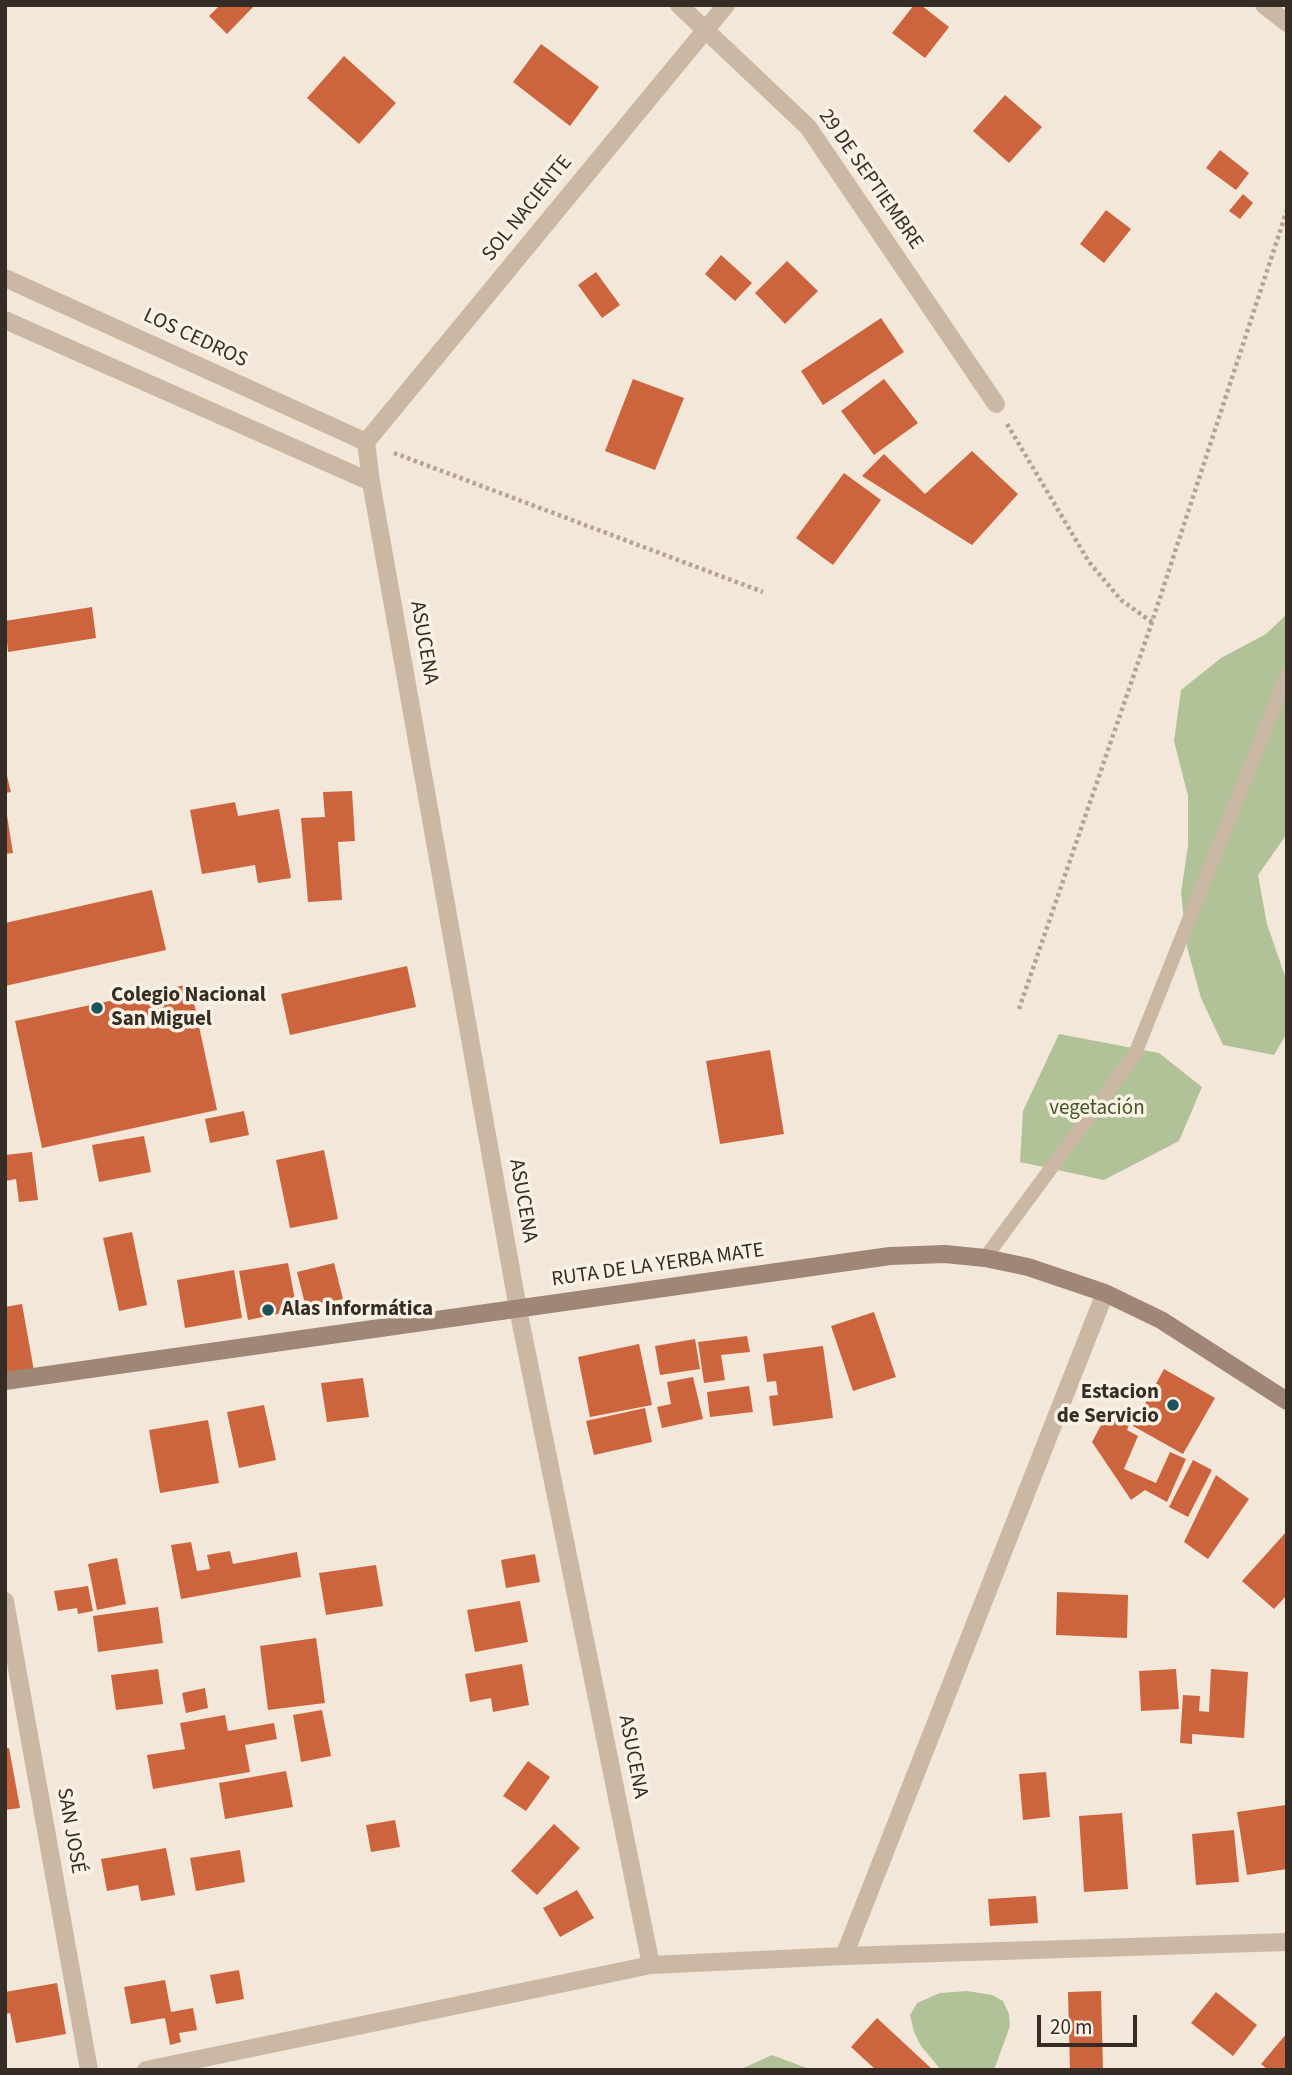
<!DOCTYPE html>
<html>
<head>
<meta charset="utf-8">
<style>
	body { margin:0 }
	#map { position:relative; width:1292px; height:2075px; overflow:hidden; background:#f3e7d9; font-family:"Source Sans 3",sans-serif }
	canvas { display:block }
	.frame { position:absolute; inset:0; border:7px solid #362c26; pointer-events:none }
	.scale { position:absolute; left:1037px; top:2015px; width:100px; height:32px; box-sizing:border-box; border:4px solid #362c26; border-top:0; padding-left:9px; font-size:21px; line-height:24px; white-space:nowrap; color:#362c26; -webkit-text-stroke:5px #faf1e5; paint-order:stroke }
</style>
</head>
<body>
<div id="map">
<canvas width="1292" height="2075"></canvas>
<div class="frame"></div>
<div class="scale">20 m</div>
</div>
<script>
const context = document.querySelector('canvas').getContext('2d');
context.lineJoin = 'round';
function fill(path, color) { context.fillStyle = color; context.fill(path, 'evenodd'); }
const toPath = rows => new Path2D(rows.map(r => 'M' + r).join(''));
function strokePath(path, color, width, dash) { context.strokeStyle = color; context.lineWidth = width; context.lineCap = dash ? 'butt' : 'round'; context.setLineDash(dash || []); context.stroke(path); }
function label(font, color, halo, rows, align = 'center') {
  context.font = font + ' "Source Sans 3",sans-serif'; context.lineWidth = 7; context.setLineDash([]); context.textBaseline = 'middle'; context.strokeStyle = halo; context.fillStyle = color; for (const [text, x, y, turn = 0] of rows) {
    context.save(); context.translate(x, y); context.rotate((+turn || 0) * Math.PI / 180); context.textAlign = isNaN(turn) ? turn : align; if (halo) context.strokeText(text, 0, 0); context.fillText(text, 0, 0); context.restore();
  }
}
const green = toPath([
	[1287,614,1287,834,1258,875,1267,924,1287,982,1287,1033,1274,1055,1223,1045,1201,998,1187,947,1181,893,1188,845,1188,796,1174,741,1181,690,1221,658,1266,634],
	[1059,1034,1159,1053,1202,1087,1179,1141,1104,1180,1020,1162,1023,1111],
	[967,1991,992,1995,1003,2001,1009,2014,1010,2026,994,2070,941,2070,921,2046,914,2032,910,2015,917,2003,940,1993],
	[772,2055,812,2070,739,2070]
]);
const building = toPath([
	[220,5,255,5,227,34,209,16],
	[914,5,921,5,949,27,925,58,892,33],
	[541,44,599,87,570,126,513,82],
	[344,56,396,103,359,144,307,98],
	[1005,95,1042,127,1009,163,973,131],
	[1220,150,1249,173,1236,190,1206,168],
	[1243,194,1253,203,1240,219,1229,211],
	[1106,210,1131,229,1104,263,1080,244],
	[721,255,752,283,735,301,705,274],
	[787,261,818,291,785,324,755,293],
	[596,272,620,305,602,318,578,285],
	[881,318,904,352,823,405,801,371],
	[633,379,684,398,655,470,605,451],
	[884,379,918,423,874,455,841,411],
	[972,451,1018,494,972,545,862,476,884,454,925,494],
	[844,473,881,500,833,565,796,538],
	[92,607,96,638,8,652,5,621],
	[5,768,11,792,5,793],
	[352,791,355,841,338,842,342,900,308,902,301,818,325,817,323,792],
	[235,802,238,816,279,809,291,878,258,883,255,865,202,874,190,810],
	[5,803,13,853,5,854],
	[152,890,166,950,5,986,5,923],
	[407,966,416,1007,290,1035,281,994],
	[190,984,217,1110,42,1148,15,1021],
	[770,1050,784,1134,720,1144,706,1061],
	[244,1111,249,1135,210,1143,205,1119],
	[144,1136,151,1172,99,1182,92,1145],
	[324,1150,338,1219,290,1228,276,1160],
	[32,1152,38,1200,19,1202,16,1179,5,1181,5,1155],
	[132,1232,147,1305,119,1311,103,1238],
	[288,1263,297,1310,248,1320,239,1271],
	[334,1263,343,1299,306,1308,297,1272],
	[234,1270,242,1318,185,1328,177,1280],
	[22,1304,34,1371,5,1376,5,1307],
	[874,1312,896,1377,853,1391,831,1326],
	[747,1336,750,1352,721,1355,725,1380,704,1383,698,1342],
	[695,1339,700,1369,660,1375,655,1346],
	[639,1344,652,1405,590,1417,578,1357],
	[823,1346,833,1418,773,1426,769,1396,778,1395,776,1381,767,1382,763,1354],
	[1164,1369,1215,1398,1183,1454,1133,1426],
	[693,1377,703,1419,662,1428,657,1407,671,1404,667,1382],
	[363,1378,369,1417,327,1422,321,1383],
	[749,1386,753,1412,710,1417,707,1392],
	[264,1405,276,1460,239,1468,227,1412],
	[645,1408,652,1442,594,1455,586,1421],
	[1107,1414,1129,1425,1127,1430,1138,1436,1124,1469,1156,1483,1170,1452,1186,1459,1167,1502,1145,1490,1131,1500,1092,1442],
	[208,1420,219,1483,160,1493,149,1430],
	[1193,1460,1212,1470,1188,1517,1169,1507],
	[1216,1475,1249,1499,1208,1559,1184,1542],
	[1287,1531,1287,1595,1274,1609,1242,1581],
	[191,1542,197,1571,210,1569,207,1555,230,1551,233,1564,297,1552,301,1577,181,1599,171,1545],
	[535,1554,540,1582,506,1588,501,1560],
	[117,1558,126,1604,97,1610,88,1564],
	[376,1565,383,1606,326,1615,319,1573],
	[88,1586,93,1611,78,1614,77,1608,58,1611,54,1591],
	[1057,1592,1128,1595,1127,1638,1056,1635],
	[520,1601,528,1642,475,1652,467,1610],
	[158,1607,163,1643,98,1652,93,1616],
	[316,1638,325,1703,268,1710,260,1646],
	[522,1664,529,1705,493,1712,491,1698,470,1702,465,1674],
	[158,1669,163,1704,116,1710,111,1675],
	[1176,1669,1179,1709,1141,1711,1139,1671],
	[1211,1669,1248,1672,1244,1738,1192,1734,1192,1744,1180,1743,1183,1695,1200,1696,1199,1711,1209,1712],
	[205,1688,208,1708,186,1713,182,1693],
	[322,1710,331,1756,301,1762,293,1715],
	[225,1715,228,1731,274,1723,277,1739,245,1745,250,1772,153,1789,147,1755,185,1749,180,1723],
	[5,1748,9,1748,20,1808,5,1810],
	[528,1761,550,1777,526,1811,503,1796],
	[286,1771,293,1807,225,1819,219,1783],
	[1046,1772,1050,1817,1023,1820,1019,1774],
	[1286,1805,1287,1869,1247,1875,1237,1812],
	[1122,1813,1128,1889,1084,1892,1079,1816],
	[395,1820,400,1847,371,1852,366,1825],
	[554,1824,580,1848,537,1895,511,1871],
	[1234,1830,1239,1882,1196,1885,1192,1834],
	[166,1848,175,1895,141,1901,138,1885,107,1891,101,1859],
	[240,1850,245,1882,196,1891,190,1858],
	[577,1890,594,1918,560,1937,543,1908],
	[1036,1896,1038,1923,990,1926,988,1899],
	[239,1970,244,1999,216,2004,210,1975],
	[165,1980,171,2012,193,2008,197,2030,179,2033,181,2042,170,2045,165,2018,131,2024,124,1987],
	[57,1983,66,2034,16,2043,10,2013,5,2014,5,1992],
	[1101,1991,1103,2070,1070,2070,1068,1992],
	[1216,1992,1257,2025,1233,2056,1191,2023],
	[877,2018,933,2070,876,2070,851,2047],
	[1287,2033,1287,2070,1268,2070,1261,2064]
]);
const path = toPath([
	[1007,424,1089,562,1121,600,1152,622],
	[394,453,763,592],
	[1019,1009,1152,622,1287,210]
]);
const lane = toPath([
	[985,1258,1135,1054,1287,674]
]);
const street = toPath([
	[679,5,808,127,996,404],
	[1264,5,1287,23],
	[5,278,366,442],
	[5,320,371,482],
	[366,442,371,482,518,1309,651,1965],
	[366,442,726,5],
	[5,1601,89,2070],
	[844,1956,1105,1293],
	[146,2070,651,1965,844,1956,1287,1942]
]);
const secondary = toPath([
	[5,1381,890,1256,945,1254,985,1258,1028,1267,1105,1293,1161,1320,1287,1401]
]);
const markers = [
	[97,1008,7,"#1a535a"],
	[268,1310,7,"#1a535a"],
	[1173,1405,7,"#1a535a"]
];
const streetNames = [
	["29 DE SEPTIEMBRE",870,180,55],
	["SOL NACIENTE",528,209,-51],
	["LOS CEDROS",195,339,25],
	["ASUCENA",423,643,80],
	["ASUCENA",522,1201,80],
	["RUTA DE LA YERBA MATE",658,1266,-8],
	["ASUCENA",632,1757,79],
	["SAN JOSÉ",70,1831,80]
];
const poiNames = [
	["Colegio Nacional",111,996],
	["San Miguel",111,1020],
	["Alas Informática",282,1310],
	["Estacion",1159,1393,"right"],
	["de Servicio",1159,1417,"right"]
];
const parkNames = [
	["vegetación",1097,1109]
];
fill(green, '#b2c298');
fill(building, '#cc653d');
strokePath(path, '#b7a28e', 4.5, [3.5, 3.5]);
strokePath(lane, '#cbb8a4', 14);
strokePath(street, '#cbb8a4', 18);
strokePath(secondary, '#9f8676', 18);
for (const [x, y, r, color] of markers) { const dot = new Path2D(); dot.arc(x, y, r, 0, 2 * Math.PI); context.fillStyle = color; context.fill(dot); strokePath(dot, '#faf1e5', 2.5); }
label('21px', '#362c26', '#faf1e5', streetNames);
label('bold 21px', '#362c26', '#faf1e5', poiNames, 'left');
label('21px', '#435629', '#faf1e5', parkNames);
</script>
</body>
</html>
